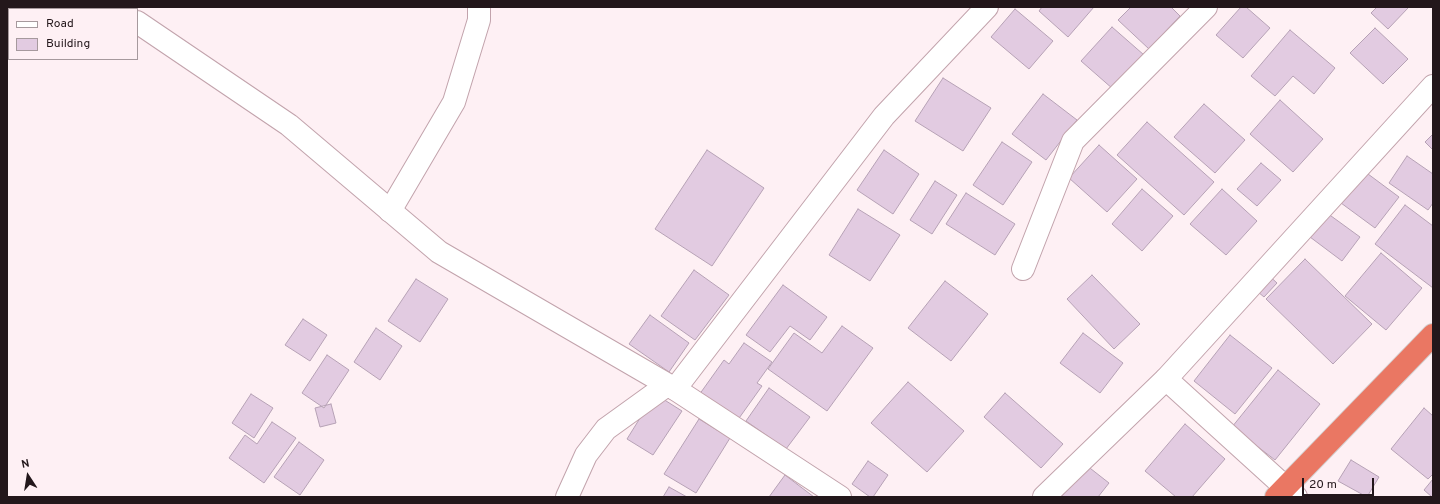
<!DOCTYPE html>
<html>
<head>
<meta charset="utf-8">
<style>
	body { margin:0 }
	#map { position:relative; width:1440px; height:504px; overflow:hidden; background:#fef0f4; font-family:Overpass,sans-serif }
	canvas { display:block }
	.frame { position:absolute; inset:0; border:8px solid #23171b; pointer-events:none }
	.legend { position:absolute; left:8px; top:8px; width:130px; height:52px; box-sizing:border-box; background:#fef0f4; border:1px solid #a6999d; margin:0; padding:5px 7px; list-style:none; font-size:12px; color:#23171b }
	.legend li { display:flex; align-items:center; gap:8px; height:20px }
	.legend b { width:20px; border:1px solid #a6999d }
	.north { position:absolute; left:8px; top:456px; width:40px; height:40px; -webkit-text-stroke:3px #fef0f4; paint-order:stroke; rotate:348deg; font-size:11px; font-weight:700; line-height:16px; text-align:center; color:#23171b }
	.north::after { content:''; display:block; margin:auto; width:14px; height:18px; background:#23171b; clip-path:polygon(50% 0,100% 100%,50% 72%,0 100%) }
	.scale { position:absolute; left:1302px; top:478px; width:72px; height:18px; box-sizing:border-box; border:2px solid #23171b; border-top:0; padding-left:5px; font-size:12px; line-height:14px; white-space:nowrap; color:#23171b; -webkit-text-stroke:3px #fef0f4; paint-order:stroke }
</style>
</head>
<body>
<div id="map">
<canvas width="1440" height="504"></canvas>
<div class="frame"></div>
<ul class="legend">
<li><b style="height:5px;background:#fff"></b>Road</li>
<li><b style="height:11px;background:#e2cbe1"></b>Building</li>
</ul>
<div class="north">N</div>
<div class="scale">20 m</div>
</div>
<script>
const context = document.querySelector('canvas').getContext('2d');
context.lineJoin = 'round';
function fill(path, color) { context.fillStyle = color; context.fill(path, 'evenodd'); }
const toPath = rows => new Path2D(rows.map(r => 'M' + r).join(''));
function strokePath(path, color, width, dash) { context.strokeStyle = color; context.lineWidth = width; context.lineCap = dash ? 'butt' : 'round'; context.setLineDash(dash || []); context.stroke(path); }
const building = toPath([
	[1042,7,1094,7,1068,37,1039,11,1042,7],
	[1131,7,1171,7,1180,16,1149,49,1118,20,1131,7],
	[1241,7,1246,7,1270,28,1243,58,1216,35,1241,7],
	[1377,7,1407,7,1408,8,1388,29,1371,13,1377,7],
	[1015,9,1053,41,1029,69,991,37,1015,9],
	[1112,27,1144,55,1113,89,1081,61,1112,27],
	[1375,28,1408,59,1383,84,1350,53,1375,28],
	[1290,30,1335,68,1314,94,1293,76,1275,96,1251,76,1290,30],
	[943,78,991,108,963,151,915,121,943,78],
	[1043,94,1077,120,1046,160,1012,134,1043,94],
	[1280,100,1323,139,1293,172,1250,134,1280,100],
	[1204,104,1245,140,1215,173,1174,137,1204,104],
	[1147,122,1214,182,1184,215,1117,155,1147,122],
	[1433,134,1433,150,1425,142,1433,134],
	[1002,142,1032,162,1003,205,973,185,1002,142],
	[1099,145,1137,179,1107,212,1069,178,1099,145],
	[707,150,764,188,712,266,655,229,707,150],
	[884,150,919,174,893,214,857,190,884,150],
	[1407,156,1433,174,1433,203,1428,210,1389,183,1407,156],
	[1261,163,1281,180,1257,206,1237,189,1261,163],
	[1364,171,1399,197,1375,228,1341,203,1364,171],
	[935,181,957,195,932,234,910,220,935,181],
	[1142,189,1173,216,1142,251,1112,224,1142,189],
	[1222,189,1257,221,1226,255,1190,224,1222,189],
	[966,193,1015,224,995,255,946,224,966,193],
	[1405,205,1433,226,1433,288,1375,244,1405,205],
	[858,209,900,235,870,281,829,255,858,209],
	[1327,213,1360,237,1342,261,1310,237,1327,213],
	[1381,253,1422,288,1386,330,1345,296,1381,253],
	[1305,259,1372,324,1333,364,1266,299,1305,259],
	[694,270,729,295,695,340,661,316,694,270],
	[1265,272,1277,283,1264,297,1252,287,1265,272],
	[1092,275,1140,324,1114,349,1067,299,1092,275],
	[416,279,448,299,420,342,388,321,416,279],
	[945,281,988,314,951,361,908,328,945,281],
	[783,285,827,317,810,340,790,326,770,352,746,335,783,285],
	[650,315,689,343,669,372,629,344,650,315],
	[303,319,327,335,310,361,285,345,303,319],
	[842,326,873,348,827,411,768,369,794,333,822,353,842,326],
	[376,328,402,346,380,380,354,362,376,328],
	[1083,333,1123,363,1100,393,1060,363,1083,333],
	[1230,335,1272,368,1235,414,1194,381,1230,335],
	[744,343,772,362,757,383,762,386,737,421,699,395,724,360,729,364,744,343],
	[327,355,349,370,324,408,302,393,327,355],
	[1278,370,1320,404,1275,460,1232,427,1278,370],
	[908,382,964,431,927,472,871,423,908,382],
	[769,388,810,417,786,449,746,421,769,388],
	[1005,393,1063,444,1041,468,984,417,1005,393],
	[251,394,273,408,254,438,232,423,251,394],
	[655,394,682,411,653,455,627,439,655,394],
	[331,404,336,423,320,427,315,408,331,404],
	[1424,408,1433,416,1433,474,1428,479,1391,449,1424,408],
	[699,419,730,438,696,493,664,474,699,419],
	[272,422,296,438,264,483,229,458,245,435,257,444,272,422],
	[1185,424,1225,459,1192,497,1176,497,1145,471,1185,424],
	[299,442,324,460,300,495,274,477,299,442],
	[1351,460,1379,477,1367,497,1338,481,1351,460],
	[868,461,888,475,873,497,870,497,852,484,868,461],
	[1086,465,1109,483,1098,497,1061,497,1086,465],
	[785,475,814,497,769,497,785,475],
	[1433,479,1433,497,1432,497,1424,490,1433,479],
	[669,487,687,497,663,497,669,487]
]);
const street = toPath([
	[390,211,454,102,479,20,479,7],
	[1023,269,1073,141,1206,7],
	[1166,379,1433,86],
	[675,389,884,116,987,7],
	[1285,487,1296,497],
	[567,497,586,455,606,429,667,385]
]);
const secondary = toPath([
	[114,7,117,9],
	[137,22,289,125,439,252,675,389,840,497],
	[1044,497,1166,379,1285,487]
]);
const highway = toPath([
	[1276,497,1433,335]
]);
fill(building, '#e2cbe1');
strokePath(building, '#b6a1b5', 1);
strokePath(street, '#c2a3ac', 24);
strokePath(secondary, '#c2a3ac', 24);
strokePath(highway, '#d3d1d1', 24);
strokePath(street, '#fff', 22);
strokePath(secondary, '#fff', 22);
strokePath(highway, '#ea7763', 22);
</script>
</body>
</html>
